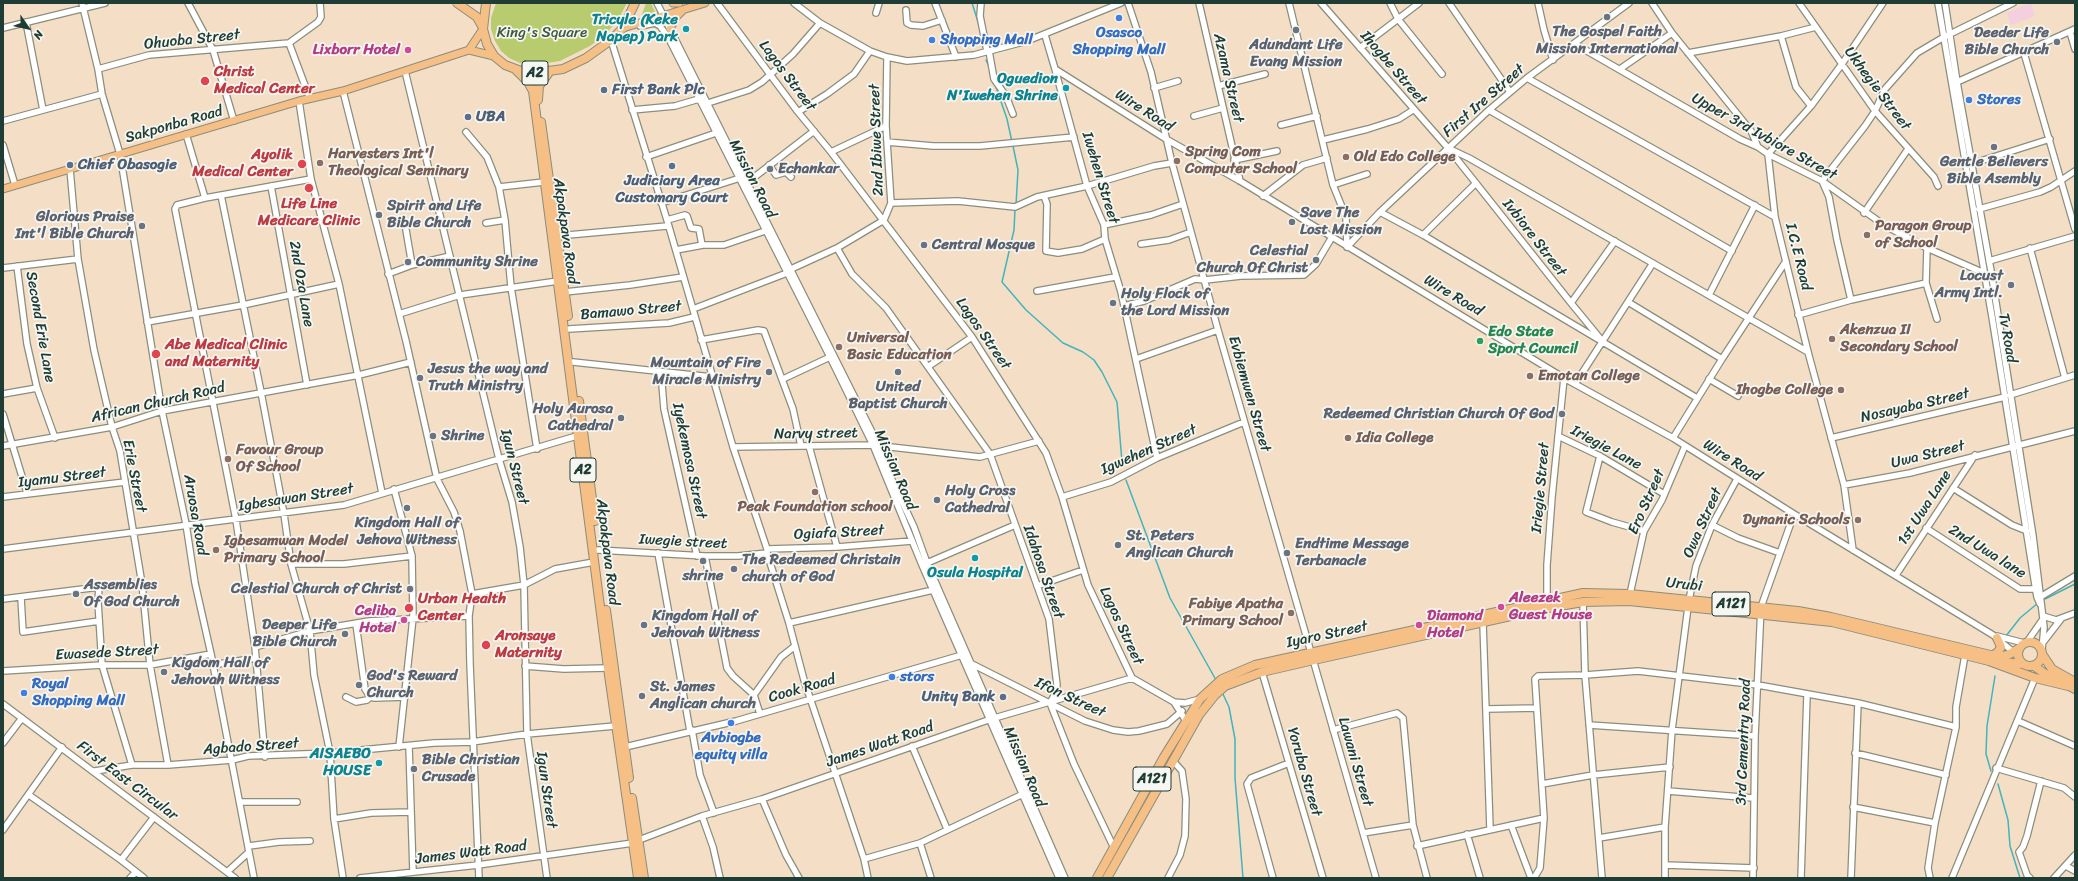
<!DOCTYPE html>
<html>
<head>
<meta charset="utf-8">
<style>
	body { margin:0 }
	#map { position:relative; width:2078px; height:881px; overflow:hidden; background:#f4dfc6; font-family:Sriracha,sans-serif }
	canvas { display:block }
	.frame { position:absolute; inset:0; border:4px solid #1f3d34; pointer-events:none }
	.north { position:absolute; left:8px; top:8px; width:40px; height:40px; -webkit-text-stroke:3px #f6f6f2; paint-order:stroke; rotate:124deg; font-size:11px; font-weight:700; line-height:16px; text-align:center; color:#1f3d34 }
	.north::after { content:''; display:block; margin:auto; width:14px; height:18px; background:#1f3d34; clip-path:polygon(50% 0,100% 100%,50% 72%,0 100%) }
</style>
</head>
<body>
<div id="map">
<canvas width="2078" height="881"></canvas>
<div class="frame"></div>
<div class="north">N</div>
</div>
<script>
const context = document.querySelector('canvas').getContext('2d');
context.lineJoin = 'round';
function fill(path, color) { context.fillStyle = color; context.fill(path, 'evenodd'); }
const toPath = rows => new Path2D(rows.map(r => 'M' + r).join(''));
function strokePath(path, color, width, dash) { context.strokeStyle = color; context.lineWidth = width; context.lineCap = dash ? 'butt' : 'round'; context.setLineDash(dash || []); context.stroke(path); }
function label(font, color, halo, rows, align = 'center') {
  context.font = font + ' Sriracha,sans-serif'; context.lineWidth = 3.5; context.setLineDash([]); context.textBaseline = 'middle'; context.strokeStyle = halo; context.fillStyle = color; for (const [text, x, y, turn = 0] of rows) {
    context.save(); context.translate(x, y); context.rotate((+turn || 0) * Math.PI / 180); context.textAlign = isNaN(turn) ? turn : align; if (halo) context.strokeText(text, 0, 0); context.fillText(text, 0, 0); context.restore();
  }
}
const built = toPath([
	[2031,3,2035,16,2011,25,2007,13]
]);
const green = toPath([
	[496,3,627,3,619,18,606,34,590,46,560,61,535,65,520,63,509,58,501,51,495,41,491,29,491,18],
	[646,3,651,3,655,12,641,17]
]);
const stream = toPath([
	[972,3,980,28],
	[986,60,990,69],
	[995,84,1007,119,1012,142],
	[1013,146,1018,170,1016,205],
	[1015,209,1014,230,1002,282,1026,310,1063,343,1083,352,1094,360,1102,372,1117,402,1122,462],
	[1126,480,1170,598,1216,680],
	[2045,599,2075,584],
	[2006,636,2020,618,2038,603],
	[1222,692,1229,707,1235,739,1235,778,1243,878],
	[1991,771,1986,754,1987,726,1995,676],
	[1998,784,2008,820,2010,846,2020,878]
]);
const minor = toPath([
	[82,3,98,69,102,94,120,154,162,411,186,524,195,583,211,654,254,878],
	[188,3,213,50,234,121],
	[657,3,879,446,892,480,914,527,927,563,1065,878],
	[717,3,798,112,831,152,972,337,1046,453,1062,497,1088,585,1132,678,1174,702,1186,721],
	[794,3,820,23,870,51,887,57,907,61,974,55,1027,41,1121,3],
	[935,3,956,57],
	[981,3,980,16,987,51],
	[1128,3,1151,72,1172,163,1218,330,1376,878],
	[1199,3,1240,181],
	[1289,3,1333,185,1346,217,1347,247],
	[1321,3,1448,148,1571,303,1603,342],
	[1390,3,1398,19,1442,74],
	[1449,3,1510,92],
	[1538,3,1544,30,1553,60],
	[1652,3,1672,33,1751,131,1758,147],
	[1799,3,1875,111,1934,177,1938,186],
	[1938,3,1992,317,2037,597,2040,604],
	[1945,3,1957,82,1991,271,2033,536,2044,627,2042,650],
	[906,10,907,23,911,25,923,26,942,20],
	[876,13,879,3],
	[26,22,43,110],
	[640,26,655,23,660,26,668,37,830,357,873,445,922,565,1059,878],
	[3,28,105,3],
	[2070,32,2075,49],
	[1045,35,1055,69,1166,139,1240,181,1564,378,1673,438,1794,514,1993,635,2018,656],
	[1781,36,1796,87,1811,106],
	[611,40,667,220,733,447,767,549,767,553,789,623,804,680,864,859,868,878],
	[289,43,310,99],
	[1575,44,1740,139,1758,147,1768,154,1822,181,1884,225,1927,248,1984,273],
	[1360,48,1419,3],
	[989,51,994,79,1006,96,1013,114],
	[1688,53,1781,36,1816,27],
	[2024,53,2075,229],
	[98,69,149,55,289,43,318,22,321,17,320,3],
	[1055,69,1087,186,1104,225,1105,239,1121,292,1157,458],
	[1620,69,1672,33],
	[405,71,499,459,512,502,520,547,524,585,527,734,547,878],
	[1527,78,1775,217],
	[1957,82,2075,29],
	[1218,86,1265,74],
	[1154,88,1178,81],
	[343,91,406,341,437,479,454,512,460,531,472,594,469,616,470,664,479,878],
	[299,101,311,179,339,284,382,493],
	[708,103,749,90,762,82,793,54,820,23],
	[632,110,675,106,699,99],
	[1489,110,1732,251],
	[798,112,827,94,854,74,870,51],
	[1194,116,1223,108],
	[3,121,102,94],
	[1281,125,1317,116],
	[466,132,487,157,499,187,505,220,511,287,537,449],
	[186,134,205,198],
	[1323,140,1368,129,1399,119,1413,110],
	[887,142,933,146,980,146,1074,137],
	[3,145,15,185],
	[1450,149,1469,158,1808,352],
	[831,152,886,126],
	[646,157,716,133],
	[1234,160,1277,151],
	[1971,164,2050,139],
	[769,165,776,175,786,172,791,177],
	[70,169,78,259,94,350,112,427,120,451,142,584,150,665,168,765],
	[748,182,814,131],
	[1333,185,1367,174],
	[271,186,307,385],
	[499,187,544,182],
	[221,195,261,392,284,514,291,564,310,631,314,675,330,753,334,819,343,878],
	[1044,196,1047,204,1046,251,1058,253,1082,249,1105,239],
	[1263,196,1303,165,1327,158],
	[661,203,740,178],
	[891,203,958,201,1015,207,1037,197,1087,186,1154,166,1172,163],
	[1979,209,2040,192,2051,187,2075,171],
	[1380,212,1423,235,1697,398],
	[1864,213,1908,149],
	[667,220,685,215,687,216,691,228,699,229,702,245],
	[486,223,505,220],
	[1104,225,1151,215,1183,204],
	[406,230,412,265],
	[1423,235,1476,183],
	[557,236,667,226],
	[1141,244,1169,240,1191,232],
	[1347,247,1380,212,1489,110,1527,78,1629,3],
	[837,248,852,274,886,308,990,454,1049,619,1057,685,1055,694,1050,703,1074,764,1114,848],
	[1927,248,1926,283,1937,319],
	[2030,248,2065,378],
	[676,250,703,245,724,245,765,231],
	[1989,261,2075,236],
	[17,266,27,344,37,388,55,438],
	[3,268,78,259],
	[791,269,837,248,884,220,891,203,886,126,887,57],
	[388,274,412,265,450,256],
	[1037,291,1115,277],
	[565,292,630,285,683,277],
	[1709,295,1755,205],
	[1851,300,1837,240,1829,197,1822,181,1865,126,1875,111,1885,89,1917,53,1944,37,2013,3],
	[1628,302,1722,359],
	[1571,303,1615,241],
	[1124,306,1144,301,1195,279,1205,280,1241,276,1304,275,1316,264,1332,237],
	[693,309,787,273],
	[399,314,460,295,558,281],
	[1798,315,1851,300,1926,283],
	[147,322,243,305,339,284],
	[569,329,669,323,694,317],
	[701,340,758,330,764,331,793,409,801,446],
	[1136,359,1218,330],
	[573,362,712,377],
	[929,366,972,337],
	[661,372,664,409,697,556],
	[783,379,830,357],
	[1709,379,1738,396],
	[1575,384,1653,263],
	[3,394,37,388],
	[2010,395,2075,375],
	[3,414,27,493],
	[1558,436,1600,456,1664,494],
	[1673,438,1722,359,1786,261],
	[1831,438,2005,397],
	[3,446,112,427,162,411,359,375,411,362],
	[809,446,837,547],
	[733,447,873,445,980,457,1039,441],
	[1600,456,1586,512,1612,522,1644,531],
	[1844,485,1910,473,2075,431],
	[1953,488,2012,525,2027,531],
	[394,489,412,556,413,618,399,747],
	[3,497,125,482],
	[1062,497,1111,482,1157,458,1244,422],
	[1712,525,1738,538,1780,553],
	[1926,528,2020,589,2036,589],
	[3,549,344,505,580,435],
	[767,549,837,547,912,541],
	[598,550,705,556,738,556,767,553],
	[1853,550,1844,485,1808,352,1775,217,1768,154,1811,106,1842,64,1883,3],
	[658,553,690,731],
	[705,556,727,668,733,676,754,695,760,714],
	[927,563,1015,525],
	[291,564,344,564,412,556],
	[1896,575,1975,455],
	[1037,586,1083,570],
	[99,587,98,602,102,665,132,765],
	[472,594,524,585,555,569,594,562],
	[1630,594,1644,531,1662,500,1685,446],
	[2042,596,2075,576],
	[21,598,23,632,99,621],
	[3,599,99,587,142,584],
	[1547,600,1547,565,1552,497,1564,378],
	[1689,600,1696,566,1712,525,1737,479],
	[1583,602,1585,675,1602,878],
	[2043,616,2056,620,2075,613],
	[789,623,933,590],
	[1483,623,1490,829],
	[356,624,365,689,370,697,375,698,405,697],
	[1997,636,2024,643],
	[2044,641,2061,619],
	[2027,642,2043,619],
	[255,647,310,631,369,621,469,616],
	[972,664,1085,721,1113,730,1128,732,1139,731,1167,724,1182,711],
	[212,665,256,658],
	[525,666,564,669,608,668],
	[3,671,102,665,150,665,211,654],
	[1262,672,1323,878],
	[754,695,781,657,795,646],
	[346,697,356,702,367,700,370,697],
	[1174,702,1185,703,1200,699],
	[3,704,235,878],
	[1487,709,1537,708],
	[2018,721,2075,746],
	[1589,725,1755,736],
	[692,730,700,775,714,813],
	[1333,730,1397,713,1403,718,1413,825,1427,878],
	[3,743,22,718],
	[409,746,413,872],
	[912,746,947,829],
	[625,747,736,721,962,655],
	[1855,753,1946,775],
	[265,757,255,647,236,520,175,209,177,205,205,198,311,179],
	[1996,768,2064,788,2075,797],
	[95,771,132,765,168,765,232,760,248,756,330,753,434,743,472,742,527,734,615,726],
	[1542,784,1593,775,1670,767],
	[1668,791,1753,798],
	[29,795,121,860,144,878],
	[762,799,786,855,799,878],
	[240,802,297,802],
	[1853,807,1935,823],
	[702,816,713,847,720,878],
	[334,819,371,813,410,812],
	[1511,825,1531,878],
	[3,830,62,747],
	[1363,833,1413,825],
	[1467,834,1480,878],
	[1599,838,1665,827],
	[639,840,702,816,762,799,991,719,1132,678],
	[920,843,931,878],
	[249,846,279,842,310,841],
	[1417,846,1544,818],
	[864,859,920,843,1023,794],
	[121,860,154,817],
	[1665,865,1754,868],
	[2066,866,2075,871],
	[227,872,249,852],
	[130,878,136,872],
	[360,878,478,865,633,843],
	[1168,878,1180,855,1185,836,1186,799,1182,771,1174,762],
	[1273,878,1247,784,1251,778,1289,763],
	[1534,878,1540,868,1544,818,1535,679,1538,676,1585,675,1638,671,1758,685,1858,703,1956,727],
	[1665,878,1665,827,1672,730,1688,607],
	[1753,878,1755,736,1761,607,1794,514],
	[1801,878,1807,695],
	[1851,878,1858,703],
	[1930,878,1928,868,1935,823,1956,727,1956,707,1965,655],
	[1952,878,2035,678],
	[2030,878,2027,875,2019,852,2023,847,2027,836,2041,781],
	[2054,878,2075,855]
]);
const major = toPath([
	[673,3,679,3],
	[623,28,705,3],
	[670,29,676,17,683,10],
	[469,50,483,29],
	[3,189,299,101,343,91,469,50,494,56]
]);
const highway = toPath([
	[457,3,477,17,482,26],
	[486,3,483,29,487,44,494,56,505,65,521,71,534,73,563,69,586,58,611,40,623,28,635,3],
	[515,69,528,82,533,91,608,668,638,878],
	[538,100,539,86,550,71],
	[541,122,568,316],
	[579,401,595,521],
	[606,610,629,778],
	'2018 654a12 12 0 1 1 24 0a12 12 0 1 1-24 0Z',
	[2042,654,2052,669,2075,682],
	[1992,656,1998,652,2001,647,1997,638],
	[2000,662,2023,664],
	[2034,666,2044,673,2075,689],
	[632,798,644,878],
	[1097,878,1164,757,1200,699,1222,679,1255,665,1583,593,1630,594,1798,611,1831,617,1999,657,2008,655,2018,649],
	[1107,878,1199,715,1215,695,1225,686,1262,672,1314,660,1542,609,1583,602,1629,601,1832,622,1989,661,2035,678,2068,686]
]);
const markers = [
	[1607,17,4,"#6b7280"],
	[1119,18,4,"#3f7fe0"],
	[686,29,4,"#0f9aa8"],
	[1296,30,4,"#6b7280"],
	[932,40,4,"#3f7fe0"],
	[2057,42,4,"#6b7280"],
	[408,50,4,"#d1479c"],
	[205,81,5,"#e0444e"],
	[1066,88,4,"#0f9aa8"],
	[604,90,4,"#5c6f8a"],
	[1969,100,4,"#3f7fe0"],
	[468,117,4,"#5c6f8a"],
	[1994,147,4,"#6b7280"],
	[1346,157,4,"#8d6e63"],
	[1177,161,4,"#8d6e63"],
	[320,163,4,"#8d6e63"],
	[302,164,5,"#e0444e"],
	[70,165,4,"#5c6f8a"],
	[672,166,4,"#5c6f8a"],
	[770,169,4,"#6b7280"],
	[309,188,5,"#e0444e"],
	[379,215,4,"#6b7280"],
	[1292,222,4,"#6b7280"],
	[142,226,4,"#6b7280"],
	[1867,235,4,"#8d6e63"],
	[924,245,4,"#6b7280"],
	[1316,260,4,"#6b7280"],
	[408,262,4,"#6b7280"],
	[2011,285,4,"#6b7280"],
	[1113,303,4,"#6b7280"],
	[1832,339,4,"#8d6e63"],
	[1480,341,4,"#2e9e5b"],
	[839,347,4,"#8d6e63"],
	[156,354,5,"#e0444e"],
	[769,372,4,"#6b7280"],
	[898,372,4,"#6b7280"],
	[1530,376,4,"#8d6e63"],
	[420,378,4,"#6b7280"],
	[1841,390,4,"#8d6e63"],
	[1562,414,4,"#6b7280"],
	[621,418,4,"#6b7280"],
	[433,436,4,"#6b7280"],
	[1348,438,4,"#8d6e63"],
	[228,459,4,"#8d6e63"],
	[815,492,4,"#8d6e63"],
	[937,500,4,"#6b7280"],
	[407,508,4,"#6b7280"],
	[1858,520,4,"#8d6e63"],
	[1118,545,4,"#6b7280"],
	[216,550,4,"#8d6e63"],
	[1287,553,4,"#6b7280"],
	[975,558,4,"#0f9aa8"],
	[703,561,4,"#6b7280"],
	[734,569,4,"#6b7280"],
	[410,589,4,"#6b7280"],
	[76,594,4,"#6b7280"],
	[1501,607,4,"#d1479c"],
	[409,608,5,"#e0444e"],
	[1291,613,4,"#8d6e63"],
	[404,620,4,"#d1479c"],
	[644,625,4,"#6b7280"],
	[1419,625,4,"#d1479c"],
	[345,634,4,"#6b7280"],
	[486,645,5,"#e0444e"],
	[164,672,4,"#6b7280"],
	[892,677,4,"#3f7fe0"],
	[359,685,4,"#6b7280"],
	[24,693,4,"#3f7fe0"],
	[642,696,4,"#6b7280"],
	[1003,697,4,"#5c6f8a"],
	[731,723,4,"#3f7fe0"],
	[379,763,4,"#0f9aa8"],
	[414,769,4,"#6b7280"]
];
const shields = [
	[535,73,26],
	[583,470,26],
	[1731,604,38],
	[1152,779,38]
];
const shieldNames = [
	["A2",535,73],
	["A2",583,470],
	["A121",1731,604],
	["A121",1152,779]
];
const cultureNames = [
	["Tricyle (Keke",678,20],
	["Napep) Park",678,37],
	["Oguedion",1058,79],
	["N'Iwehen Shrine",1058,96],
	["Osula Hospital",975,573,"center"],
	["AISAEBO",371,754],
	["HOUSE",371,771]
];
const worshipNames = [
	["The Gospel Faith",1607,32,"center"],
	["Mission International",1607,49,"center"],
	["Deeder Life",2049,33,"right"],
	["Bible Church",2049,50,"right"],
	["Adundant Life",1296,45,"center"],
	["Evang Mission",1296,62,"center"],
	["Gentle Believers",1994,162,"center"],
	["Bible Asembly",1994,179,"center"],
	["Echankar",778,169],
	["Spirit and Life",387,206],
	["Bible Church",387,223],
	["Save The",1300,213],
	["Lost Mission",1300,230],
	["Glorious Praise",134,217,"right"],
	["Int'l Bible Church",134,234,"right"],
	["Central Mosque",932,245],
	["Celestial",1308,251,"right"],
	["Church Of Christ",1308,268,"right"],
	["Community Shrine",416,262],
	["Locust",2003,276,"right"],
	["Army Intl.",2003,293,"right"],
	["Holy Flock of",1121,294],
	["the Lord Mission",1121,311],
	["Mountain of Fire",761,363,"right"],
	["Miracle Ministry",761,380,"right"],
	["Jesus the way and",428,369],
	["Truth Ministry",428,386],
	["United",898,387,"center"],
	["Baptist Church",898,404,"center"],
	["Holy Aurosa",613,409,"right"],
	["Cathedral",613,426,"right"],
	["Redeemed Christian Church Of God",1554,414,"right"],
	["Shrine",441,436],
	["Holy Cross",945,491],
	["Cathedral",945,508],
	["Kingdom Hall of",407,523,"center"],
	["Jehova Witness",407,540,"center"],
	["St. Peters",1126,536],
	["Anglican Church",1126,553],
	["Endtime Message",1295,544],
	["Terbanacle",1295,561],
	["The Redeemed Christain",742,560],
	["church of God",742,577],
	["shrine",703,576,"center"],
	["Assemblies",84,585],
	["Of God Church",84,602],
	["Celestial Church of Christ",402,589,"right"],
	["Kingdom Hall of",652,616],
	["Jehovah Witness",652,633],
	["Deeper Life",337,625,"right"],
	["Bible Church",337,642,"right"],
	["Kigdom Hall of",172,663],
	["Jehovah Witness",172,680],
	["God's Reward",367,676],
	["Church",367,693],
	["St. James",650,687],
	["Anglican church",650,704],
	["Bible Christian",422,760],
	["Crusade",422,777]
];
const parkNames = [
	["King's Square",542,33]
];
const shopNames = [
	["Osasco",1119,33,"center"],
	["Shopping Mall",1119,50,"center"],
	["Shopping Mall",940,40],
	["Stores",1977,100],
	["stors",900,677],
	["Royal",32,684],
	["Shopping Mall",32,701],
	["Avbiogbe",731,738,"center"],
	["equity villa",731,755,"center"]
];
const streetNames = [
	["Ohuoba Street",192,40,-6],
	["Ihogbe Street",1393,68,49],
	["Lagos Street",787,76,53],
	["Azama Street",1228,78,77],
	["Ukhegie Street",1877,89,53],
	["First Ire Street",1484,101,-41],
	["Wire Road",1144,111,32],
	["Sakponba Road",174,125,-16],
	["Upper 3rd Ivbiore Street",1764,137,29],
	["2nd Ibiwe Street",877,140,-92],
	["Iwehen Street",1100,178,73],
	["Mission Road",752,179,63],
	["Akpakpava Road",565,231,82],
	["Ivbiore Street",1534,238,52],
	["I.C.E Road",1798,257,76],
	["2nd Oza Lane",301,284,80],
	["Wire Road",1453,296,31],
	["Bamawo Street",631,311,-5],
	["Second Erie Lane",40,327,80],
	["Lagos Street",983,334,55],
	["Tv Road",2007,338,80],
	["Evbiemwen Street",1249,394,74],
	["African Church Road",158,403,-13],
	["Nosayaba Street",1915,406,-13],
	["Narvy street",816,434,-1],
	["Iriegie Lane",1606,448,28],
	["Igwehen Street",1149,450,-24],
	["Uwa Street",1928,455,-14],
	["Iyekemosa Street",689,461,78],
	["Wire Road",1732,461,32],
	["Igun Street",514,467,76],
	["Mission Road",895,470,67],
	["Erie Street",134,476,79],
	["Iyamu Street",62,478,-7],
	["Iriegie Street",1541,488,-85],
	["Igbesawan Street",296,498,-9],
	["Ero Street",1647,502,-66],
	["1st Uwa Lane",1925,508,-57],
	["Aruosa Road",195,515,80],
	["Owa Street",1703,523,-66],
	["Ogiafa Street",839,533,-3],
	["Iwegie street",683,542,3],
	["Akpakpava Road",607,552,83],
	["2nd Uwa lane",1987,552,32],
	["Idahosa Street",1043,572,71],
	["Urubi",1684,585,6],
	["Lagos Street",1121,626,65],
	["Iyaro Street",1327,635,-12],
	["Ewasede Street",107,653,-3],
	["Cook Road",802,689,-16],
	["Ifon Street",1070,698,25],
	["3rd Cementry Road",1744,742,-88],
	["James Watt Road",880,745,-19],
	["Agbado Street",251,747,-4],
	["Lawani Street",1355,762,74],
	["Mission Road",1024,767,67],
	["Yoruba Street",1304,772,74],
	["First East Circular",127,781,37],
	["Igun Street",546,790,82],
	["James Watt Road",471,853,-7]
];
const hotelNames = [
	["Lixborr Hotel",400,50],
	["Aleezek",1509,598,"left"],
	["Guest House",1509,615,"left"],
	["Celiba",396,611],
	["Hotel",396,628],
	["Diamond",1427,616,"left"],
	["Hotel",1427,633,"left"]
];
const healthNames = [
	["Christ",214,72],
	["Medical Center",214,89],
	["Ayolik",293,155,"right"],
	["Medical Center",293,172,"right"],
	["Life Line",309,204,"center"],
	["Medicare Clinic",309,221,"center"],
	["Abe Medical Clinic",165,345],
	["and Maternity",165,362],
	["Urban Health",418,599],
	["Center",418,616],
	["Aronsaye",495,636],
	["Maternity",495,653]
];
const serviceNames = [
	["First Bank Plc",612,90],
	["UBA",476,117],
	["Chief Obasogie",78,165],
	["Judiciary Area",672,181,"center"],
	["Customary Court",672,198,"center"],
	["Unity Bank",995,697,"right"]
];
const educationNames = [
	["Spring Com",1185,152],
	["Computer School",1185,169],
	["Harvesters Int'l",328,154],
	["Theological Seminary",328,171],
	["Old Edo College",1354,157],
	["Paragon Group",1875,226],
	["of School",1875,243],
	["Akenzua II",1840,330],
	["Secondary School",1840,347],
	["Universal",847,338],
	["Basic Education",847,355],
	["Emotan College",1538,376],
	["Ihogbe College",1833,390,"right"],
	["Idia College",1356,438],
	["Favour Group",236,450],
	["Of School",236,467],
	["Peak Foundation school",815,507,"center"],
	["Dynanic Schools",1850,520,"right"],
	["Igbesamwan Model",224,541],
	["Primary School",224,558],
	["Fabiye Apatha",1283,604,"right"],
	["Primary School",1283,621,"right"]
];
const leisureNames = [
	["Edo State",1488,332],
	["Sport Council",1488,349]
];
fill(built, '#f3cfdf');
fill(green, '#b8cc6f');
strokePath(stream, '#43b3bc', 1.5);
strokePath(minor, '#8a8e7d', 8);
strokePath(major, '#8a8e7d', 9);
strokePath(highway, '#8a8e7d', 10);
strokePath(minor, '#fff', 5.5);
strokePath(major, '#f5bf86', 7);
strokePath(highway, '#f5bf86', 8);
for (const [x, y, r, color] of markers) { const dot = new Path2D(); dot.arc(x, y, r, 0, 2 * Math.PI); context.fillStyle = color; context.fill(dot); strokePath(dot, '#f6f6f2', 1.5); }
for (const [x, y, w] of shields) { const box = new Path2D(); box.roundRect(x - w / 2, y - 12, w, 24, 3); context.fillStyle = '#f6f6f2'; context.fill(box); strokePath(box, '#1f3d34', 1); }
label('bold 14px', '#1f3d34', null, shieldNames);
label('bold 15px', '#0d838f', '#f6f6f2', cultureNames, 'right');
label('bold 15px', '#5b616d', '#f6f6f2', worshipNames, 'left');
label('15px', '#3e5a40', '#f6f6f2', parkNames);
label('bold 15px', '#366cbe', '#f6f6f2', shopNames, 'left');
label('15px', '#1f3d34', '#f6f6f2', streetNames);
label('bold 15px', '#b23c85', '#f6f6f2', hotelNames, 'right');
label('bold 15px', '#be3a42', '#f6f6f2', healthNames, 'left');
label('bold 15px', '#4e5e75', '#f6f6f2', serviceNames, 'left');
label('bold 15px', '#785e54', '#f6f6f2', educationNames, 'left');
label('bold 15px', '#27864d', '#f6f6f2', leisureNames, 'left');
</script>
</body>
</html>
